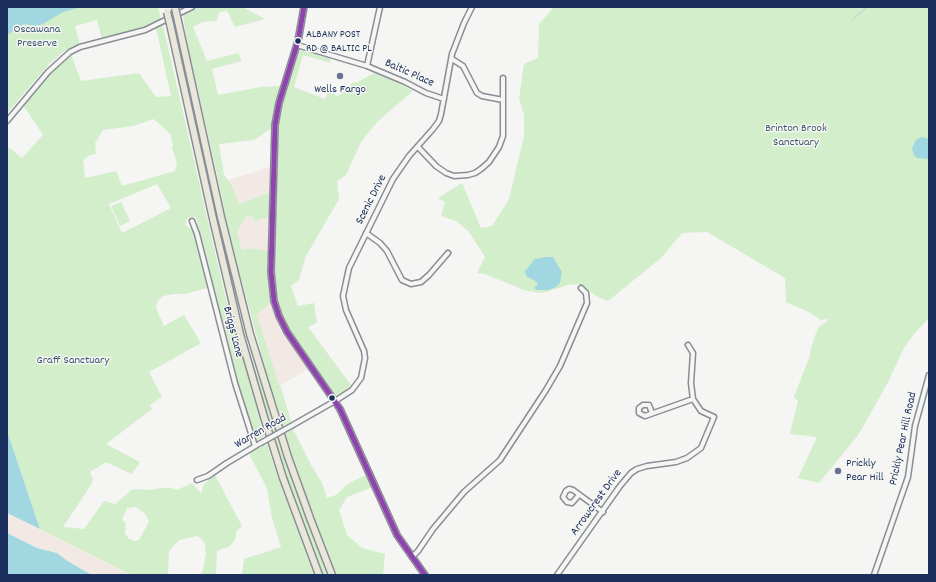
<!DOCTYPE html>
<html>
<head>
<meta charset="utf-8">
<style>
	body { margin:0 }
	#map { position:relative; width:936px; height:582px; overflow:hidden; background:#f5f5f3; font-family:Dekko,sans-serif }
	canvas { display:block }
	.frame { position:absolute; inset:0; border:8px solid #1b2f5e; pointer-events:none }
</style>
</head>
<body>
<div id="map">
<canvas width="936" height="582"></canvas>
<div class="frame"></div>
</div>
<script>
const context = document.querySelector('canvas').getContext('2d');
context.lineJoin = 'round';
function fill(path, color) { context.fillStyle = color; context.fill(path, 'evenodd'); }
const toPath = rows => new Path2D(rows.map(r => 'M' + r).join(''));
function strokePath(path, color, width, dash) { context.strokeStyle = color; context.lineWidth = width; context.lineCap = dash ? 'butt' : 'round'; context.setLineDash(dash || []); context.stroke(path); }
function label(font, color, halo, rows, align = 'center') {
  context.font = font + ' Dekko,sans-serif'; context.lineWidth = 3; context.setLineDash([]); context.textBaseline = 'middle'; context.strokeStyle = halo; context.fillStyle = color; for (const [text, x, y, turn = 0] of rows) {
    context.save(); context.translate(x, y); context.rotate((+turn || 0) * Math.PI / 180); context.textAlign = isNaN(turn) ? turn : align; if (halo) context.strokeText(text, 0, 0); context.fillText(text, 0, 0); context.restore();
  }
}
const built = toPath([
	[270,167,269,193,239,204,231,184,228,180],
	[246,216,252,217,255,221,269,217,268,251,251,248,242,250,237,232],
	[270,303,277,322,283,334,309,369,279,386,257,315],
	[7,513,40,529,132,575,92,575,69,562,57,553,37,548,7,533]
]);
const green = toPath([
	[7,7,158,7,161,20,137,29,102,39,97,20,75,26,80,45,73,46,66,50,50,63,7,113],
	[197,7,242,7,265,19,235,27,227,11,220,12,216,21,203,22,193,27,207,61,238,53,242,61,212,69,218,95,261,87,280,86,274,111,272,128,254,140,219,144,224,175,231,184,239,204,269,193,269,217,255,221,252,217,246,216,237,232,242,250,251,248,268,251,268,279,270,303,257,315,279,385,280,385,291,421,283,426,269,383,228,229,220,188,187,41,183,15],
	[554,7,929,7,929,318,914,334,904,348,888,382,859,434,819,483,798,478,817,437,790,434,798,401,794,397,810,355,811,348,816,333,819,327,829,319,821,320,809,312,786,302,785,278,707,232,682,233,661,258,608,301,600,298,578,284,568,285,546,292,539,293,524,290,485,274,477,273,485,257,469,232,456,221,441,216,445,202,438,198,462,183,481,228,492,226,509,199,524,136,524,115,519,99,524,64,538,58,539,24],
	[163,25,224,291,264,436,257,441,253,435,229,355,210,280,196,217,190,217,187,219,186,225,188,227,194,230,195,234,207,288,185,294,174,294,163,296,157,302,156,308,164,326,184,315,201,343,149,372,162,397,150,405,152,409,106,444,140,462,132,474,106,462,90,472,93,479,91,485,63,527,84,529,104,501,115,504,133,489,152,490,160,488,172,488,177,490,192,483,201,493,204,484,215,475,242,526,236,532,236,538,230,546,217,551,216,575,200,575,203,570,206,554,205,543,198,536,179,540,169,551,168,573,171,575,132,575,40,529,7,431,7,146,22,158,43,135,23,105,45,80,64,60,71,54,81,81,139,73,156,97,171,96,156,28],
	[154,119,170,134,173,145,172,148,177,163,175,171,122,186,116,171,85,178,83,160,90,155,96,154,95,143,103,130,133,126],
	[157,184,171,208,122,233,109,204],
	[136,507,145,514,149,522,139,540,134,541,128,538,125,533,126,523,122,520,127,508],
	[302,50,329,58,331,63,303,55,294,87,325,99,327,93,330,91,333,91,336,97,347,90,352,83,358,82,374,73,400,84,413,91,377,122,361,142,346,175,337,181,339,199,306,256,299,280,291,286,298,306,314,303,317,323,308,327,351,385,344,391,335,396,288,328,282,318,277,303,274,285,277,137,280,112,298,54,299,51],
	[121,202,130,221,120,226,111,206],
	[248,352,250,352,298,494,330,575,321,575,284,473],
	[293,429,311,465,322,483,327,498,336,495,349,483,368,474,373,487,347,497,339,510,347,535,362,548,385,554,383,575,337,575,311,510,285,434],
	[267,444,279,481,314,575,242,575,244,559,281,547,272,518,267,488,250,456,250,453,253,451]
]);
const water = toPath([
	[7,7,81,7,63,12,43,24,36,26,24,24,7,35],
	[922,137,929,139,929,159,917,158,914,155,913,152,912,148,916,140],
	[546,257,553,257,562,272,560,283,556,287,548,290,536,290,534,287,538,285,537,282,526,276,525,271,535,259],
	[7,431,40,529,7,513],
	[7,533,37,548,57,553,69,562,92,575,7,575]
]);
const stream = toPath([
	[853,19,867,7]
]);
const minor = toPath([
	[297,45,367,66,405,82,426,93,444,99],
	[452,59,463,66,477,93,482,96,503,100],
	[367,66,380,7],
	[7,121,48,72,70,52,80,47,145,30,192,7],
	[418,147,436,166,446,173,454,176,468,175,475,173,481,169,489,162,499,147,503,136,503,78],
	[192,221,197,234,235,383,255,446],
	[366,233,380,243,387,251,402,280,411,284,421,282,429,275,448,253],
	[652,413,649,405,643,405,639,408,639,413,645,416,693,399],
	[293,425,335,401,352,390,361,378,365,358,364,351,346,310,343,296,349,268,393,179,409,156,433,129,439,121,441,114,452,54,464,23,472,7],
	[197,480,208,476,227,463,257,445],
	[579,495,572,503,567,502,563,497,566,491,569,489,573,490,603,512],
	[412,557,418,551,433,529,464,492,500,460,546,390,560,366,587,303,586,293,581,288],
	[557,575,620,486,631,473,637,469,647,466,676,462,687,458,701,448,714,417,701,411,693,399,691,383,693,353,688,345],
	[874,575,908,477,915,426,929,375]
]);
const major = toPath([
	[304,7,298,41,279,103,275,125,271,272,274,301,279,316,287,332,340,409,397,535,425,575]
]);
const highway = toPath([
	[178,21,221,217,250,334,288,457,310,518,332,575],
	[170,24,213,219,240,334,264,417,283,478,319,575]
]);
const minorBridge = toPath([
	[259,444,293,425]
]);
const highwayBridge = toPath([
	[175,8,178,21],
	[167,12,170,24]
]);
const bus1 = toPath([
	[304,7,298,41,279,103,275,125,271,272,274,301,279,316,287,332,340,409,397,535,425,575]
]);
const markers = [
	[298,41,3.5,"#1b2f5e"],
	[340,76,4,"#677492"],
	[332,398,3.5,"#1b2f5e"],
	[838,471,4,"#677492"]
];
const busNames = [
	["ALBANY POST",306,35],
	["RD @ BALTIC PL",306,49]
];
const parkNames = [
	["Oscawana",37,30],
	["Preserve",37,44],
	["Brinton Brook",796,129],
	["Sanctuary",796,143],
	["Graff Sanctuary",73,361]
];
const streetNames = [
	["Baltic Place",409,74,24],
	["Scenic Drive",372,200,-63],
	["Briggs Lane",232,332,76],
	["Warren Road",261,432,-30],
	["Prickly Pear Hill Road",904,439,-78],
	["Arrowcrest Drive",597,503,-54]
];
const poiNames = [
	["Wells Fargo",340,90],
	["Prickly",846,464,"left"],
	["Pear Hill",846,478,"left"]
];
fill(built, '#f2e9e4');
fill(green, '#d3eeca');
fill(water, '#a0d7e0');
strokePath(stream, '#a0d7e0', 1);
strokePath(minor, '#898d95', 7);
strokePath(major, '#898d95', 8);
strokePath(highway, '#898d95', 9);
strokePath(minor, '#f5f5f3', 4);
strokePath(major, '#e9e6da', 5);
strokePath(highway, '#e9e6da', 6);
strokePath(minorBridge, '#898d95', 7, []);
strokePath(highwayBridge, '#898d95', 9, []);
strokePath(minorBridge, '#f5f5f3', 4);
strokePath(highwayBridge, '#e9e6da', 6);
strokePath(bus1, '#8e44ad', 5);
for (const [x, y, r, color] of markers) { const dot = new Path2D(); dot.arc(x, y, r, 0, 2 * Math.PI); context.fillStyle = color; context.fill(dot); strokePath(dot, '#f6f6f2', 1.5); }
label('11px', '#1b2f5e', '#f6f6f2', busNames, 'left');
label('12px', '#3a546d', '#f6f6f2', parkNames);
label('12px', '#1b2f5e', '#f6f6f2', streetNames);
label('12px', '#1b2f5e', '#f6f6f2', poiNames);
</script>
</body>
</html>
